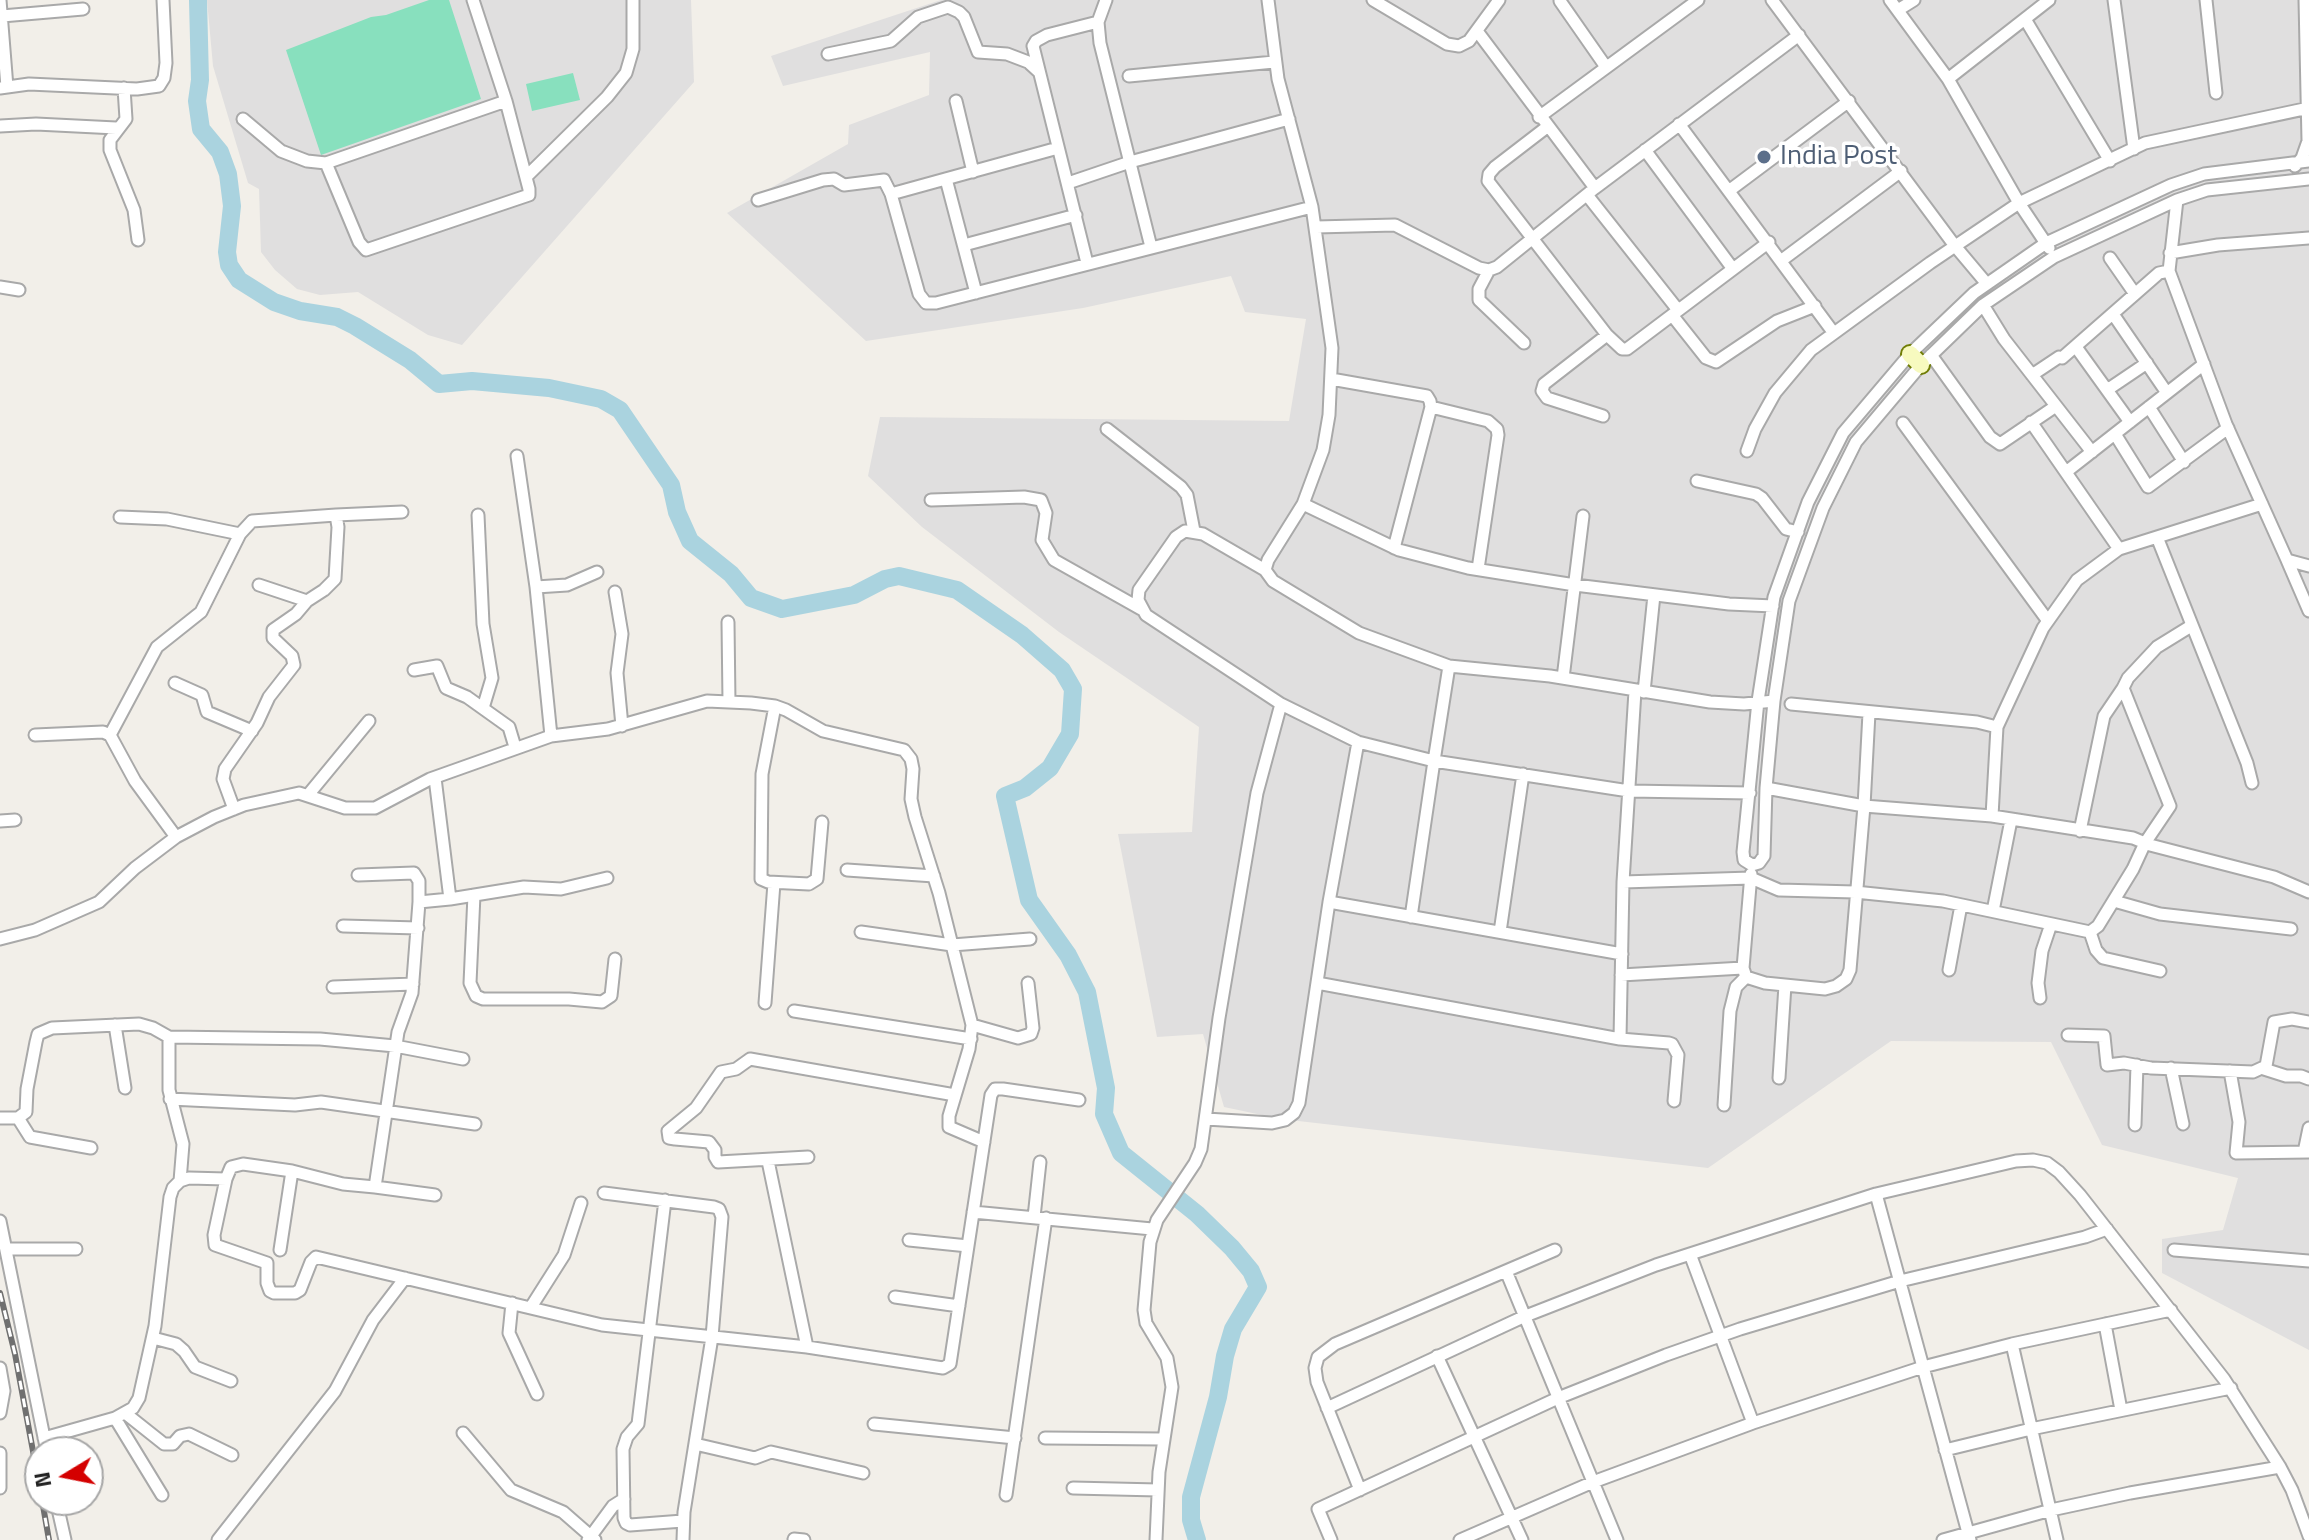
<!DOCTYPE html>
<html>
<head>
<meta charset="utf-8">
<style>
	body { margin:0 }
	#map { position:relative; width:2309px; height:1540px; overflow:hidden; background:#f2efe9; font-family:"Titillium Web",sans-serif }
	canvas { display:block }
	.north { position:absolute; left:24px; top:1436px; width:80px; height:80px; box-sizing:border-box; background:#fff; border:2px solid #a7a7a7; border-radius:50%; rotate:260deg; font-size:22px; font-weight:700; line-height:32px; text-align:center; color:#222 }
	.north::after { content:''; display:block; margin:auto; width:28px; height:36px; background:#d40000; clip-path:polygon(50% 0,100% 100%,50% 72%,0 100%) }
</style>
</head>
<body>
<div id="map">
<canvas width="2309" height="1540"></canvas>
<div class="north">N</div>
</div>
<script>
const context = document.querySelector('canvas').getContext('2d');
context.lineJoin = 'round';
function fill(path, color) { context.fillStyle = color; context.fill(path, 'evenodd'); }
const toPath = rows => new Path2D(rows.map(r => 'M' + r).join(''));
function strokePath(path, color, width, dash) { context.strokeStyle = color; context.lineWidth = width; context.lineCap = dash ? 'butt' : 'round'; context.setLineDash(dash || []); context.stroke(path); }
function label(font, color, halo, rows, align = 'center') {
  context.font = font + ' "Titillium Web",sans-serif'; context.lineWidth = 7; context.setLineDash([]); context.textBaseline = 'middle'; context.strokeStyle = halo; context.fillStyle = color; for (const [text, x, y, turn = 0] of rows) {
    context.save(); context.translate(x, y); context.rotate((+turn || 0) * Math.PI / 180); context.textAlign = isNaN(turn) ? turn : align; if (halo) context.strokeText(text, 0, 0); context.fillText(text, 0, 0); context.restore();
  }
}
const residential = toPath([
	[207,0,691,0,694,82,462,345,428,335,358,292,320,295,297,289,275,270,261,252,259,189,248,183,213,66],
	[941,0,2309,0,2309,1350,2162,1273,2162,1239,2223,1230,2238,1178,2102,1145,2051,1042,1891,1041,1708,1168,1281,1119,1224,1107,1203,1034,1157,1037,1118,834,1192,832,1199,727,1059,632,922,527,868,476,880,417,1289,421,1306,319,1245,312,1231,276,1083,308,866,341,727,213,848,144,849,125,929,95,930,52,783,86,771,56]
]);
const pitch = toPath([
	[429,0,449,0,481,99,321,155,286,50,371,17,386,15],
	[573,73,580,100,532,111,526,84]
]);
const river = toPath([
	[198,0,200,80,197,101,201,129,220,152,228,174,232,206,227,252,229,265,239,280,274,302,300,311,337,317,355,326,410,360,439,384,472,381,549,388,601,399,620,410,671,485,677,512,690,541,731,574,751,598,782,609,854,595,885,579,899,576,957,590,1022,635,1062,670,1073,689,1070,734,1050,768,1025,788,1005,796,1029,900,1068,955,1087,992,1106,1088,1104,1114,1121,1153,1197,1214,1232,1248,1251,1271,1258,1287,1233,1329,1225,1356,1218,1397,1191,1497,1191,1520,1197,1540]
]);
const street = toPath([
	[0,0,7,87],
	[1106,0,1098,22,1100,43,1151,247],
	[1268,0,1278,79,1312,207,1332,348,1329,415,1323,450,1303,504,1268,560,1265,570,1273,581,1359,633,1449,666,1550,676,1710,702,1744,704,1774,701],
	[1373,0,1447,44,1459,46,1469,41,1499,0],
	[1772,0,1955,246,1987,284],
	[1890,0,1948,79,2019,203,2049,248],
	[2114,0,2134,149],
	[2206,0,2216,93],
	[1560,1,1606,67],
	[1898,10,1914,0],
	[2,16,83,9],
	[2025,19,2110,161],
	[1477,31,1595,188,1799,35],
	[828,54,891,41,918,17,948,7,959,12,964,17,978,52,1007,54,1028,62,1039,72],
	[1129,76,1274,62],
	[1948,79,2049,0],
	[0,88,29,84,137,89,159,86,164,78,166,63,163,0],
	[124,88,126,119,110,140,110,150,134,210,138,240],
	[956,101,973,172],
	[1539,117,1698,0],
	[243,119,281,151,307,161,326,163,506,101],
	[1679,124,1833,332],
	[0,126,36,124,116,128],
	[1547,127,1495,167,1489,174,1488,181,1607,335,1622,349,1627,349,1769,242],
	[1645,150,1733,269],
	[326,163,359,242,366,250,529,195,529,189,506,101,473,0],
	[2295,166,2302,158,2308,141,2305,0],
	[526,177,607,97,626,73,633,49,633,0],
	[946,179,976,293],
	[1068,183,1130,162,1289,119],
	[1730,190,1849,101],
	[891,194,1058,148],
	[1587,195,1678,310],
	[758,200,823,180,834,179,844,185,884,180,891,194,919,294,926,303,936,303,1312,207],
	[2177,200,2169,271,2226,424,2287,560,2309,566],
	[1316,227,1395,225,1479,268,1489,270,1497,267,1595,188],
	[964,245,1076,215],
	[2170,253,2218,245,2309,238],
	[2110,258,2135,294],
	[1782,260,1901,171],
	[1087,263,1033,46,1036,41,1047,35,1098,22],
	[1489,270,1479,289,1479,300,1524,343],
	[0,287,19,290],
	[1983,305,2004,339,2092,452],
	[2113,314,2167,393],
	[1672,315,1706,358,1716,362,1777,321,1815,306],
	[2076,347,2130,422],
	[1931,355,1990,437,2000,444,2056,406],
	[2032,375,2059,357,2062,358,2159,273,2169,271],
	[1331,379,1427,396,1430,401,1431,407,1394,548],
	[2107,390,2147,363],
	[1431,407,1488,421,1497,429,1498,435,1478,569],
	[2149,407,2184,462],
	[1603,416,1547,398,1542,391,1544,384,1607,335],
	[2031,422,2119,549],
	[1903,423,2048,621],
	[1107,429,1181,487,1187,495,1194,531],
	[2115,434,2148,487,2228,428],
	[1747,451,1755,429,1775,393,1811,350,1930,263,2019,203,2145,143,2309,108],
	[517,456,536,587,551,736],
	[2066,472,2204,364],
	[1697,481,1756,494,1762,498,1786,529,1798,532],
	[931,500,1024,497,1041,500,1046,513,1042,540,1054,560,1141,609],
	[1303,504,1399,550,1468,568,1575,585,1729,604,1773,606],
	[336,515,402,512],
	[478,515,483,624,492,678,483,708],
	[120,517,167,519,240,534,252,521,336,515,338,527,335,579,324,590,307,601,296,614,273,630,273,638,292,656,294,665,269,697,257,723,225,769,223,779,234,809],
	[2157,537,2247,763,2252,783],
	[2287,560,2309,611],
	[1265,570,1203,534,1185,531,1176,537,1139,590,1138,600,1146,615,1281,704],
	[259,585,307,601],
	[536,587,567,585,597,572],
	[615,592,622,634,617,673,622,726],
	[728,622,729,702],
	[414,670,437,666,446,688,467,697,509,727,515,747],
	[1563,678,1583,516],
	[175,683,202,695,207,712,252,731],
	[1644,692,1654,595],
	[1791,704,1977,722,1997,727],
	[775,706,762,774,761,879,768,882,809,884,817,879,822,822],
	[35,735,103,732,110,735,135,781,176,837],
	[110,735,157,647,201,612,240,534],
	[1766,788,1864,806,1992,816,2133,838,2150,845,2274,877,2309,892],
	[308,795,369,721],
	[1992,816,1997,727,2043,628,2077,580,2119,549,2262,504],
	[0,821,15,820],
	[2080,831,2104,716,2123,688],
	[1752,865,1744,860,1743,852,1758,701,1774,597,1808,502,1843,433,1910,354,1974,293,2046,243,2171,185,2204,174,2309,161],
	[1752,865,1759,863,1764,856,1766,788,1774,701,1789,601,1823,508,1856,442,1921,365,1983,305,2054,257,2177,200,2207,190,2309,179],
	[847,870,934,876],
	[1751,874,1743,968,1746,977,1765,983,1825,989,1836,986,1846,979,1850,970,1864,806,1869,713],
	[358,875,414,873,419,881,419,902],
	[1623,882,1751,878,1779,890,1855,892,1943,901,2090,932,2098,926,2133,869,2145,843,2170,806,2123,688,2128,678,2157,647,2191,626],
	[474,895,470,983,476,996,483,999,569,999,602,1002,611,996,615,959],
	[450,899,524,887,561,889,607,878],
	[2114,901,2160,914,2291,929],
	[1329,902,1622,954],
	[1993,911,2011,820],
	[1411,917,1434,761,1629,791,1750,793],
	[343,926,418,928],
	[861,932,952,945,1030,939],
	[1500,932,1523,774],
	[2090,932,2096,950,2103,958,2160,971],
	[0,939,35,930,99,902,135,868,176,837,214,817,244,805,299,793,345,808,375,808,430,779,551,736,608,729,707,701,751,703,775,706,786,710,823,731,904,750,911,759,913,769,911,799,915,817,939,893,972,1025,969,1049,949,1116,949,1127,984,1142],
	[1949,970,1961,905],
	[1621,975,1743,968],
	[1317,983,1620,1039,1669,1043,1672,1044,1678,1055,1674,1101],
	[333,987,413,984],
	[2040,998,2038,983,2042,951,2051,924],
	[765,1003,774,883],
	[794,1011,971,1039],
	[115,1025,125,1088],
	[972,1025,1018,1038,1031,1034,1033,1028,1028,983],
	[2068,1035,2104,1036,2107,1065,2124,1063,2151,1068,2253,1072,2266,1066,2274,1022,2292,1019,2309,1022],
	[169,1037,169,1090,183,1144,180,1181],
	[1620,1039,1623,882,1635,691],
	[2171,1068,2183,1124],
	[2264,1069,2286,1076,2301,1076,2309,1079],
	[2230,1071,2239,1122,2236,1153,2309,1152],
	[1779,1078,1785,985],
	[170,1099,295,1105,321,1102,475,1124],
	[1724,1105,1730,1011,1736,987,1746,977],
	[0,1118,18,1118,26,1112,27,1089,36,1042,38,1034,52,1028,139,1024,153,1028,169,1037,320,1039,395,1046,463,1059],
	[18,1118,30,1137,91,1148],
	[1206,1119,1272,1123,1285,1120,1294,1113,1299,1103,1329,902,1358,742],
	[2135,1125,2137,1065],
	[2304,1152,2309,1128],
	[808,1157,718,1162,715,1157,715,1150,709,1142,675,1139,669,1138,668,1131,696,1108,721,1072,736,1069,750,1059,955,1095],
	[768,1161,807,1347],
	[226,1179,214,1235,215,1245,267,1263,267,1283,270,1291,274,1293,295,1293,300,1290,311,1262,316,1257,602,1325,807,1347,943,1368,950,1364,991,1095,995,1089,1003,1089,1079,1100],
	[375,1187,435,1195],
	[604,1193,714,1207,719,1209,722,1217,712,1337,684,1512,683,1540],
	[1876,1194,1970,1540],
	[665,1200,638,1424,627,1437,623,1449,624,1518,626,1523,630,1525,683,1521],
	[973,1212,1152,1229],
	[1034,1217,1040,1162],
	[0,1221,47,1452],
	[909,1240,968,1246],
	[7,1249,76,1249],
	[280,1250,292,1171],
	[2174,1250,2309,1261],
	[1690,1254,1753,1423],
	[1506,1271,1617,1540],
	[895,1297,959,1306],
	[512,1303,509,1333,537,1394],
	[531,1307,564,1255,581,1203],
	[2105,1324,2121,1410],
	[153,1338,176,1344,184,1351,195,1367,231,1381],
	[2012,1344,2057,1540],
	[1437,1356,1522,1540],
	[0,1368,4,1391,0,1413],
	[1327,1408,1523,1317,1656,1265,1876,1194,2016,1161,2033,1160,2047,1163,2059,1172,2080,1195,2224,1379,2280,1467,2292,1490,2309,1536],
	[125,1413,164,1444,173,1444,180,1436,189,1434,232,1455],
	[115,1418,162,1495],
	[874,1424,1015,1438],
	[463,1433,511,1490,563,1512,595,1540],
	[44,1438,115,1418,133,1408,139,1398,155,1326,170,1197,173,1188,180,1181,189,1178,226,1179,231,1167,243,1164,292,1171,343,1184,375,1187,398,1032,412,993,419,902,450,899,435,778],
	[1045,1438,1163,1439],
	[695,1444,755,1458,771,1452,863,1473],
	[1945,1450,2031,1429,2231,1388],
	[0,1453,0,1488],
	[1073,1488,1158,1490],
	[1360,1490,1317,1382,1315,1368,1318,1357,1335,1344,1555,1250],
	[1006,1495,1046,1218],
	[56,1500,65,1540],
	[794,1539,804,1540],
	[218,1540,335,1391,373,1320,405,1278],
	[588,1540,613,1506,624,1499],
	[1156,1540,1159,1472,1172,1387,1167,1358,1146,1323,1144,1310,1150,1242,1157,1220,1195,1163,1201,1149,1219,1018,1257,793,1281,704,1358,742,1434,761,1449,666],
	[1331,1540,1318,1509,1558,1398,1666,1355,1740,1329,1900,1281,2085,1237,2107,1229],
	[1460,1540,1593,1482,1753,1423,1923,1367,2012,1344,2171,1310],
	[1943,1540,2051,1510,2130,1493,2280,1467]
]);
const secondary = toPath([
	[1910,354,1921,365]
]);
const rail = toPath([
	[0,1293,15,1354,40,1489],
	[42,1500,49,1540]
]);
const markers = [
	[1764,157,8,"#5c6f8a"]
];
const serviceNames = [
	["India Post",1780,157]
];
fill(residential, '#e0dfdf');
fill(pitch, '#88e0be');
strokePath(river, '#aad3df', 18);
strokePath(street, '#a9a9a9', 15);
strokePath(secondary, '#707d05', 20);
strokePath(street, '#fff', 11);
strokePath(secondary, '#f7fabf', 16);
strokePath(rail, '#707070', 6);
strokePath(rail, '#fff', 3, [9]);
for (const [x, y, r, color] of markers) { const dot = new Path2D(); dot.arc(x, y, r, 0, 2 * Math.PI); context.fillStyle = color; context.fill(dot); strokePath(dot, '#fff', 3); }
label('28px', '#4e5e75', '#fff', serviceNames, 'left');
</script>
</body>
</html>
